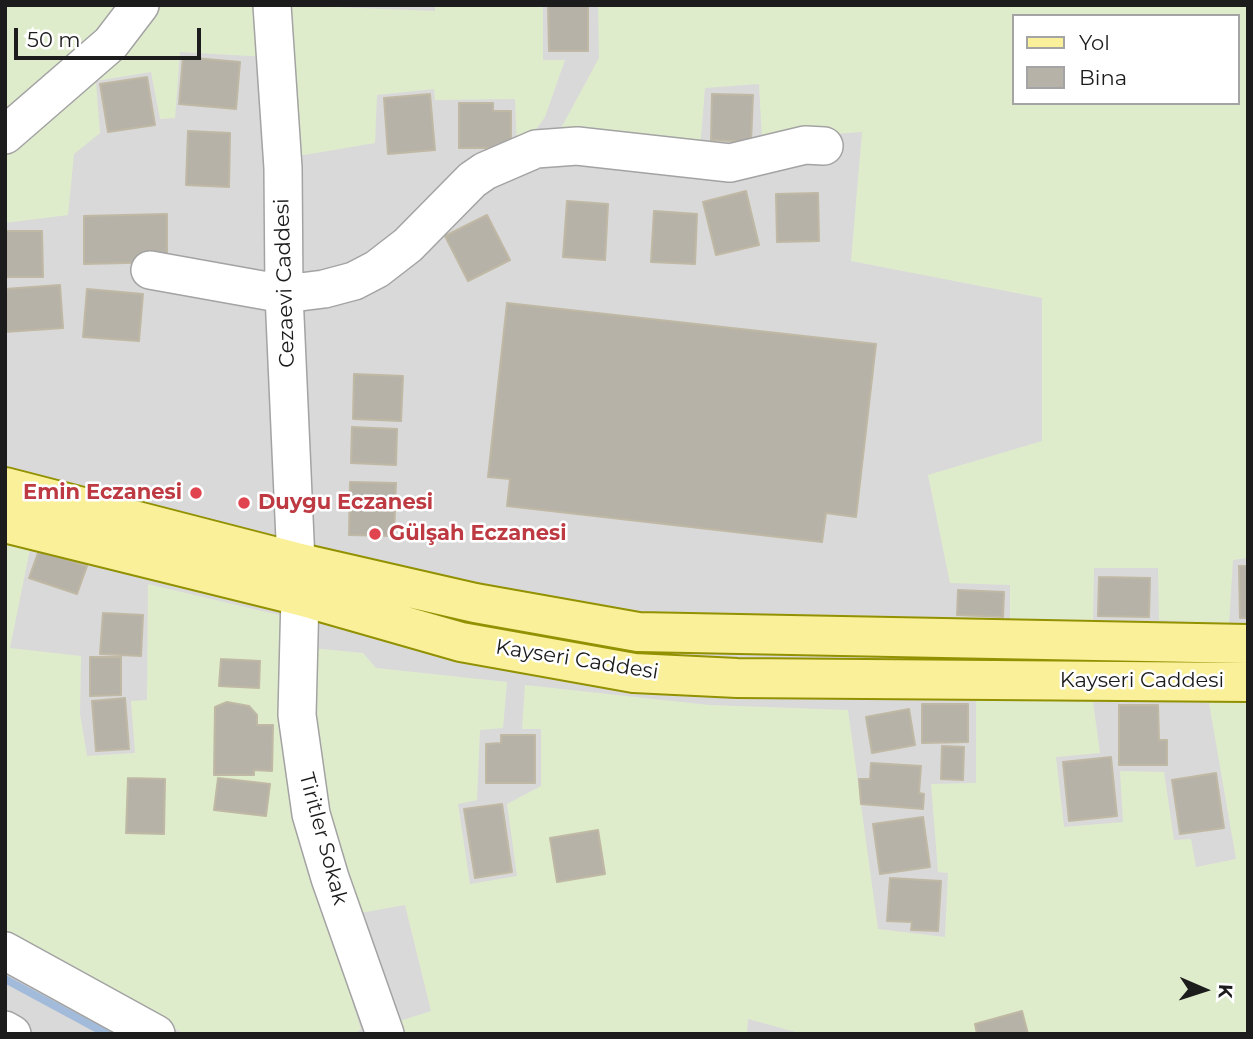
<!DOCTYPE html>
<html>
<head>
<meta charset="utf-8">
<style>
	body { margin:0 }
	#map { position:relative; width:1253px; height:1039px; overflow:hidden; background:#edede1; font-family:Montserrat,sans-serif }
	canvas { display:block }
	.frame { position:absolute; inset:0; border:7px solid #1c1c1c; pointer-events:none }
	.legend { position:absolute; left:1012px; top:14px; width:228px; height:91px; box-sizing:border-box; background:#fff; border:2px solid #a4a4a4; margin:0; padding:9px 12px; list-style:none; font-size:21px; color:#1c1c1c }
	.legend li { display:flex; align-items:center; gap:14px; height:35px }
	.legend b { width:35px; border:2px solid #a4a4a4 }
	.north { position:absolute; left:1169px; top:955px; width:70px; height:70px; -webkit-text-stroke:5px #fff; paint-order:stroke; rotate:93deg; font-size:19px; font-weight:700; line-height:28px; text-align:center; color:#1c1c1c }
	.north::after { content:''; display:block; margin:auto; width:24px; height:32px; background:#1c1c1c; clip-path:polygon(50% 0,100% 100%,50% 72%,0 100%) }
	.scale { position:absolute; left:14px; top:28px; width:187px; height:32px; box-sizing:border-box; border:4px solid #1c1c1c; border-top:0; padding-left:9px; font-size:21px; line-height:24px; white-space:nowrap; color:#1c1c1c; -webkit-text-stroke:5px #fff; paint-order:stroke }
</style>
</head>
<body>
<div id="map">
<canvas width="1253" height="1039"></canvas>
<div class="frame"></div>
<ul class="legend">
<li><b style="height:9px;background:#faf099"></b>Yol</li>
<li><b style="height:19px;background:#b7b2a7"></b>Bina</li>
</ul>
<div class="north">K</div>
<div class="scale">50 m</div>
</div>
<script>
const context = document.querySelector('canvas').getContext('2d');
context.lineJoin = 'round';
function fill(path, color) { context.fillStyle = color; context.fill(path, 'evenodd'); }
const toPath = rows => new Path2D(rows.map(r => 'M' + r).join(''));
function strokePath(path, color, width, dash) { context.strokeStyle = color; context.lineWidth = width; context.lineCap = dash ? 'butt' : 'round'; context.setLineDash(dash || []); context.stroke(path); }
function label(font, color, halo, rows, align = 'center') {
  context.font = font + ' Montserrat,sans-serif'; context.lineWidth = 5; context.setLineDash([]); context.textBaseline = 'middle'; context.strokeStyle = halo; context.fillStyle = color; for (const [text, x, y, turn = 0] of rows) {
    context.save(); context.translate(x, y); context.rotate((+turn || 0) * Math.PI / 180); context.textAlign = isNaN(turn) ? turn : align; if (halo) context.strokeText(text, 0, 0); context.fillText(text, 0, 0); context.restore();
  }
}
const residential = toPath([
	[5,5,1248,5,1248,1034,5,1034],
	[1013,16,1237,16,1237,103,1013,103]
]);
const farmland = toPath([
	[5,5,128,5,5,125],
	[148,5,265,5,268,57,180,52,175,118,160,119,151,72,96,81,100,133,74,154,68,215,5,223,5,143],
	[285,5,435,11,435,5,543,5,543,60,565,60,545,117,530,138,517,148,515,99,435,100,434,89,377,95,375,143,292,157],
	[598,5,1248,5,1248,558,1233,560,1229,624,1159,620,1158,568,1094,568,1093,622,1010,619,1010,585,950,583,928,475,1042,441,1042,298,851,261,862,132,762,139,759,84,705,88,700,150,560,130,599,58],
	[1013,16,1237,16,1237,103,1013,103],
	[6,544,30,549,10,648,81,656,80,714,87,756,135,753,131,701,147,700,148,584,283,616,329,928,361,1029,354,1034,185,1034,5,938],
	[311,648,363,653,376,668,507,682,503,728,480,730,477,800,458,804,470,884,517,876,507,804,541,786,541,729,522,729,525,685,709,705,848,710,878,929,945,937,948,873,938,872,931,784,976,783,976,699,1093,702,1100,753,1056,757,1064,827,1123,822,1120,771,1164,772,1174,840,1191,839,1196,867,1236,859,1209,703,1248,702,1248,1034,803,1034,748,1019,747,1034,397,1034,393,1023,431,1011,405,905,355,914,333,844,316,731]
]);
const stream = toPath([
	[5,979,107,1034]
]);
const building = toPath([
	[548,5,588,5,588,51,549,51,548,5],
	[183,57,240,62,236,109,179,104,183,57],
	[147,77,155,125,108,132,100,84,147,77],
	[430,94,435,150,388,154,384,98,430,94],
	[712,94,753,95,751,142,711,140,712,94],
	[459,103,493,103,493,111,511,111,511,148,459,148,459,103],
	[188,131,230,133,229,187,186,185,188,131],
	[746,191,759,245,716,255,703,202,746,191],
	[818,193,819,241,777,242,776,194,818,193],
	[567,201,608,204,605,260,563,257,567,201],
	[654,211,697,214,695,264,651,262,654,211],
	[167,214,167,262,84,264,84,216,167,214],
	[487,215,510,260,468,281,445,236,487,215],
	[5,231,42,231,43,277,5,277,5,231],
	[60,285,63,328,5,332,5,289,60,285],
	[87,289,143,294,139,341,83,337,87,289],
	[507,303,876,344,856,517,826,513,822,542,507,506,510,479,488,477,507,303],
	[354,374,403,376,401,421,353,419,354,374],
	[352,427,397,429,396,465,351,463,352,427],
	[350,482,396,483,394,536,349,535,350,482],
	[39,550,87,566,77,594,29,578,39,550],
	[1239,566,1248,566,1248,618,1240,618,1239,566],
	[1099,577,1150,578,1149,617,1098,616,1099,577],
	[958,590,1004,592,1003,617,957,615,958,590],
	[103,613,143,615,141,656,100,654,103,613],
	[90,657,121,657,121,695,90,696,90,657],
	[221,659,260,661,259,688,219,686,221,659],
	[125,698,129,749,96,751,92,701,125,698],
	[227,702,249,706,257,715,257,725,273,725,272,771,254,770,254,775,214,775,215,707,227,702],
	[922,704,968,704,968,742,922,743,922,704],
	[1119,705,1158,705,1159,740,1167,740,1167,765,1119,765,1119,705],
	[909,709,915,745,872,753,866,717,909,709],
	[501,735,535,735,535,783,486,783,486,744,501,743,501,735],
	[942,746,964,747,963,780,941,779,942,746],
	[1111,757,1117,816,1069,821,1063,762,1111,757],
	[871,763,921,766,919,793,924,794,923,809,861,804,859,779,870,779,871,763],
	[1216,773,1224,828,1180,834,1172,780,1216,773],
	[128,778,165,779,164,834,126,833,128,778],
	[218,778,270,784,266,816,214,810,218,778],
	[502,804,512,872,475,878,464,809,502,804],
	[923,817,930,867,880,874,873,824,923,817],
	[598,830,605,874,557,882,550,838,598,830],
	[890,878,941,881,938,931,911,930,912,922,887,921,890,878],
	[1022,1011,1028,1034,977,1034,975,1024,1022,1011]
]);
const minor = toPath([
	[272,5,283,168,284,294,296,562],
	[5,135,111,43,140,5],
	[150,270,284,294,324,289,354,281,377,269,408,245,472,180,485,171,536,149,577,146,730,163,805,145,824,146],
	[300,596,297,715,311,814,330,878,385,1034],
	[5,951,156,1034],
	[5,1030,12,1034]
]);
const major = toPath([
	[5,487,296,562,475,603,638,632,1248,644],
	[5,523,300,596,461,642,634,673,737,678,1248,682]
]);
const markers = [
	[196,493,7,"#e0444e"],
	[244,503,7,"#e0444e"],
	[375,534,7,"#e0444e"]
];
const streetNames = [
	["Cezaevi Caddesi",285,283,-92],
	["Kayseri Caddesi",577,660,9],
	["Kayseri Caddesi",1142,681],
	["Tiritler Sokak",323,839,75]
];
const healthNames = [
	["Emin Eczanesi",182,493,"right"],
	["Duygu Eczanesi",258,503],
	["Gülşah Eczanesi",389,534]
];
fill(residential, '#dad9d9');
fill(farmland, '#dfeccc');
strokePath(stream, '#a2bbdb', 8);
fill(building, '#b7b2a7');
strokePath(building, '#bfb8a4', 2);
strokePath(minor, '#a3a3a3', 40);
strokePath(major, '#929102', 42);
strokePath(minor, '#fff', 37);
strokePath(major, '#faf099', 38);
for (const [x, y, r, color] of markers) { const dot = new Path2D(); dot.arc(x, y, r, 0, 2 * Math.PI); context.fillStyle = color; context.fill(dot); strokePath(dot, '#fff', 2.5); }
label('21px', '#1c1c1c', '#fff', streetNames);
label('bold 21px', '#be3a42', '#fff', healthNames, 'left');
</script>
</body>
</html>
